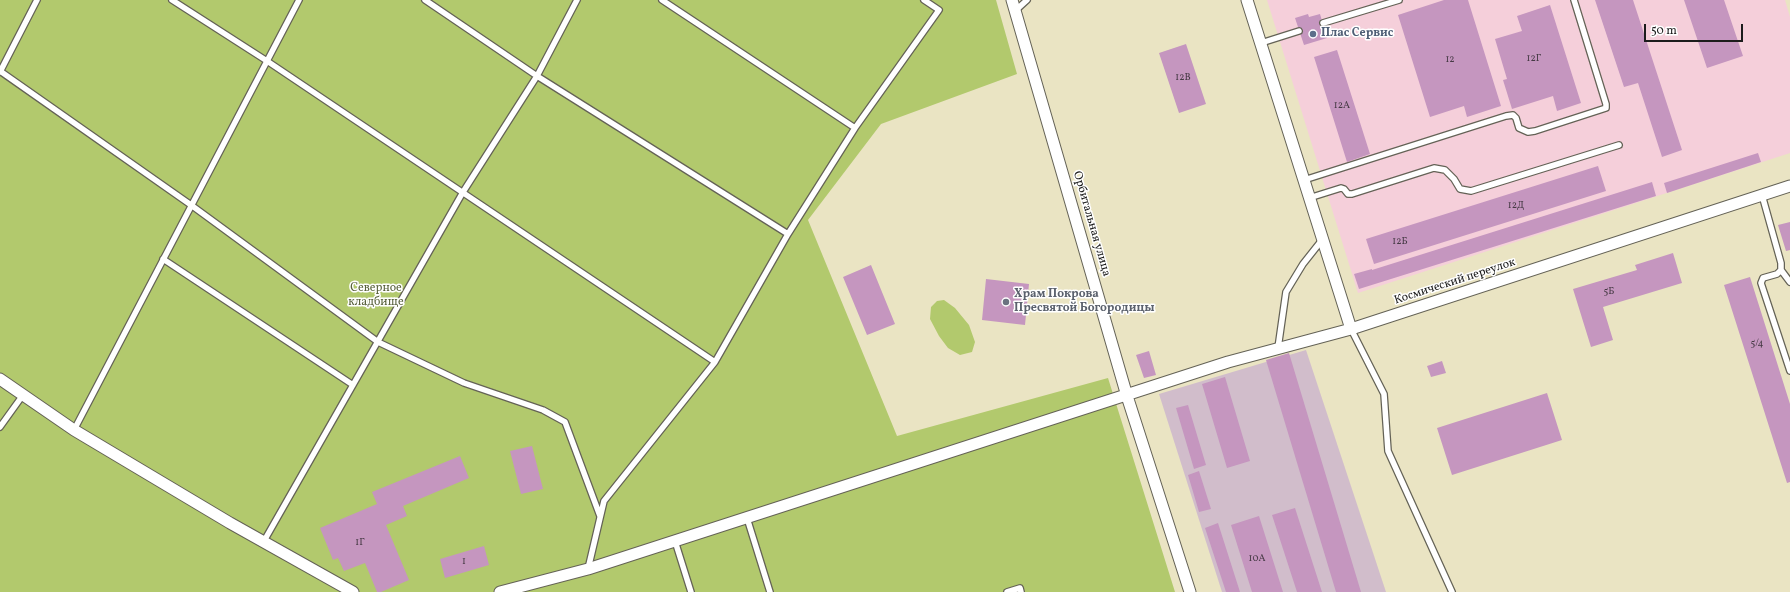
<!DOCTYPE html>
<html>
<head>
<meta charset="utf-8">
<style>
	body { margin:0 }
	#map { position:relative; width:1790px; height:592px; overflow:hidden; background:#eae4c3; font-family:Vollkorn,serif }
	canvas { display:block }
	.scale { position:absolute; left:1644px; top:24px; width:99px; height:18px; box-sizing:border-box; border:2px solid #1c1c1c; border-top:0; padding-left:5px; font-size:12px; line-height:14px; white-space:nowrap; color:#1c1c1c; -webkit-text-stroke:3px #fff; paint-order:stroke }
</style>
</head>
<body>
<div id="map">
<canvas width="1790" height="592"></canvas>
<div class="scale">50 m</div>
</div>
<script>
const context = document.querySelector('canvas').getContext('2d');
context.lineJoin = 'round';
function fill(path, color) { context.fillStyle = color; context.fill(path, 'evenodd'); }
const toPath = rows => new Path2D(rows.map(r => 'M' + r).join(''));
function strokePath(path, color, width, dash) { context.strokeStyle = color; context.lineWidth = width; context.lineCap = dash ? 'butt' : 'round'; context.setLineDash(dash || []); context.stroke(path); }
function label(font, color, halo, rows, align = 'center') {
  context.font = font + ' Vollkorn,serif'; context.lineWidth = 3; context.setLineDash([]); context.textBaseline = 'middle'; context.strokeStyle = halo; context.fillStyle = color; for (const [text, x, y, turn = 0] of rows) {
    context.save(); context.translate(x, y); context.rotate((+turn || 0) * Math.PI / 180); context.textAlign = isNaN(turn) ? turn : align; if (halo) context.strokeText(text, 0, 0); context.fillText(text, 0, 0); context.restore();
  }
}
const built = toPath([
	[1267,0,1785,0,1790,17,1790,153,1358,293]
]);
const industrial = toPath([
	[1306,350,1386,592,1222,592,1159,394]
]);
const green = toPath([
	[0,0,996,0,1017,74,881,124,808,220,897,436,1108,378,1175,592,0,592],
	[944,300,955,308,969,325,975,342,972,352,960,355,948,348,939,336,930,319,931,307,937,301]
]);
const building = toPath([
	[1444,0,1468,0,1501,106,1467,117,1464,106,1430,117,1398,15],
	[1595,0,1633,0,1682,150,1662,157,1638,83,1624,87],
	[1684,0,1724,0,1743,56,1707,68],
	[1550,5,1581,103,1557,111,1553,96,1512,109,1503,80,1507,79,1495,39,1522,31,1517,16],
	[1308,14,1309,17,1320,14,1327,38,1304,45,1295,18],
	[1186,44,1206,104,1179,113,1159,53],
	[1337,50,1370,154,1347,162,1314,57],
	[1758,153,1761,162,1667,193,1664,183],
	[1598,166,1606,191,1374,264,1366,239],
	[1652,182,1656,196,1359,289,1354,274,1372,269,1372,270],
	[1790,222,1790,250,1786,251,1778,225],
	[1673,253,1682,283,1603,307,1613,340,1591,347,1573,289,1637,270,1635,265],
	[871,265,895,324,867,335,843,277],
	[1750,277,1790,404,1790,482,1787,483,1724,285],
	[986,279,1029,284,1025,325,982,320],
	[1149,351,1156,375,1144,378,1136,355],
	[1289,353,1361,592,1336,592,1266,360],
	[1442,361,1446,373,1431,377,1427,366],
	[1225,377,1250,461,1227,468,1202,384],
	[1547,393,1562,440,1452,475,1437,428],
	[1188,405,1206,465,1194,469,1176,408],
	[532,446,543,489,521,494,510,451],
	[460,456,469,478,403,506,407,516,386,525,409,580,381,592,377,592,365,563,344,571,338,558,333,560,320,528,377,504,372,492],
	[1199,471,1211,509,1199,512,1188,475],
	[1295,508,1322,592,1297,592,1272,515],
	[1259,516,1283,592,1252,592,1231,525],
	[1218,523,1240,592,1226,592,1205,528],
	[484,546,489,565,445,578,440,559]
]);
const service = toPath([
	[172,0,267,61,715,362],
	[425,0,537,76,788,234],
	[662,0,855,128],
	[1015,11,1027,0],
	[1323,23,1399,0],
	[1261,43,1299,31],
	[0,71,191,205,378,342,464,383,543,410,565,422,600,516],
	[0,72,37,0],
	[1304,180,1506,116,1513,115,1516,118,1519,128,1528,132,1535,131,1606,108,1606,104,1574,0],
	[1762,195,1781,263,1781,270,1777,274,1763,278,1761,283,1790,371],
	[1309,198,1341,188,1344,189,1348,194,1352,194,1434,168,1445,170,1454,179,1460,189,1471,191,1619,145],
	[163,259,353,385],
	[1781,270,1790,282],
	[1351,329,1384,394,1388,451,1452,592],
	[1278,348,1286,292,1303,264,1322,240],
	[0,427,23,395],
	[74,430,299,0],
	[747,518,770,592],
	[264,541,463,192,537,76,577,0],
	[675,541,691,592],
	[588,569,604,501,715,362,788,234,855,128,939,10,924,0],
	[1007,592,1020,588,1021,592]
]);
const minor = toPath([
	[1012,0,1127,396,1190,592],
	[1247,0,1351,329],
	[0,379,74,430,230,523,353,592],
	[500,592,588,569,1228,362,1351,329,1790,186]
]);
const markers = [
	[1313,34,4,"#5c6f8a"],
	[1006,302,4,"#6b7280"]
];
const numberNames = [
	["12Г",1534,59],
	["12",1450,60],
	["12В",1183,78],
	["12А",1342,106],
	["12Д",1516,206],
	["12Б",1400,242],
	["5Б",1609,292],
	["5/4",1757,344],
	["1Г",360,543],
	["10А",1257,559],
	["1",464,562]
];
const serviceNames = [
	["Плас Сервис",1321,34]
];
const streetNames = [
	["Орбитальная улица",1091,224,74],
	["Космический переулок",1455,282,-18]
];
const parkNames = [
	["Северное",376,289],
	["кладбище",376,303]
];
const worshipNames = [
	["Храм Покрова",1014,295],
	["Пресвятой Богородицы",1014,309]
];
fill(built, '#f5cfda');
fill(industrial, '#d1bdcb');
fill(green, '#b2c96d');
fill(building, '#c596bf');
strokePath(service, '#646256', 8);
strokePath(minor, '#646256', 13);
strokePath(service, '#fff', 5.5);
strokePath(minor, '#fff', 11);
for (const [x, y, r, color] of markers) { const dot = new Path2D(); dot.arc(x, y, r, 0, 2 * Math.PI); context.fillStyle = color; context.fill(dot); strokePath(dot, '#fff', 1.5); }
label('10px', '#463a45', null, numberNames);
label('bold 12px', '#4e5e75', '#fff', serviceNames, 'left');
label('12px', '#1c1c1c', '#fff', streetNames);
label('12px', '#58613c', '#fff', parkNames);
label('bold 12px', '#5b616d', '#fff', worshipNames, 'left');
</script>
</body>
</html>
